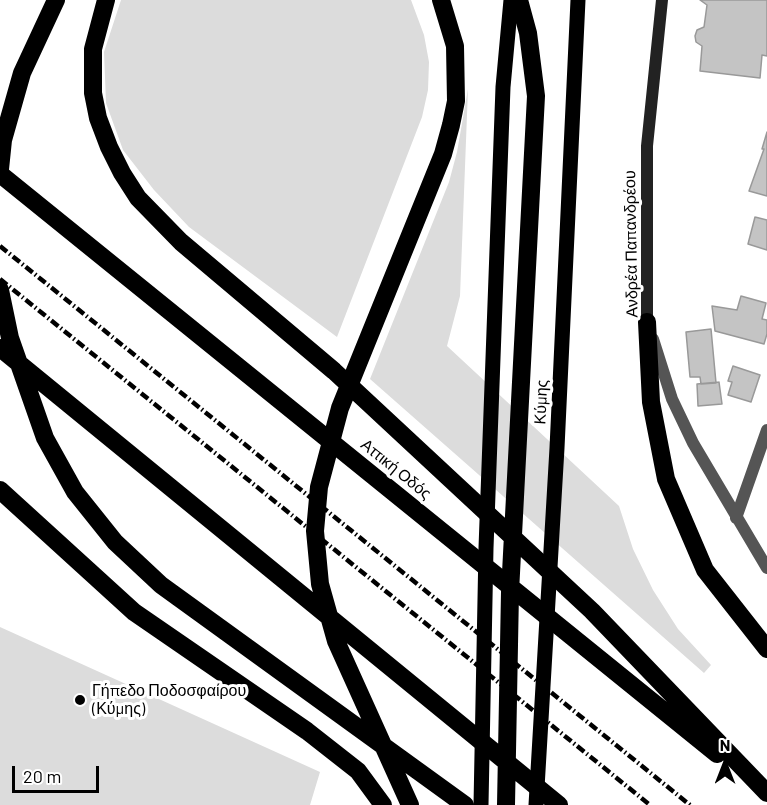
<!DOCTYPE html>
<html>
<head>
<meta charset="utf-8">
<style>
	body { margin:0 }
	#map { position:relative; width:767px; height:805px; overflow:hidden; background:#fff; font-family:Barlow,sans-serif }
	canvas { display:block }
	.north { position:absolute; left:695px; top:733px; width:60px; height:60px; -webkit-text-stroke:4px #fff; paint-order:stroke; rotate:0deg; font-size:16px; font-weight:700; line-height:24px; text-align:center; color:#000 }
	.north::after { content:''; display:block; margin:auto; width:21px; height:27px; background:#000; clip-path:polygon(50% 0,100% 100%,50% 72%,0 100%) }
	.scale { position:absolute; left:12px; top:766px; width:87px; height:27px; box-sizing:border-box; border:3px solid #000; border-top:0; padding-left:8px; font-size:18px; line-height:21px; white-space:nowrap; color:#000; -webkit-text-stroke:4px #fff; paint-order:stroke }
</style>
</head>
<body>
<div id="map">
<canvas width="767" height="805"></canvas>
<div class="north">N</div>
<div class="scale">20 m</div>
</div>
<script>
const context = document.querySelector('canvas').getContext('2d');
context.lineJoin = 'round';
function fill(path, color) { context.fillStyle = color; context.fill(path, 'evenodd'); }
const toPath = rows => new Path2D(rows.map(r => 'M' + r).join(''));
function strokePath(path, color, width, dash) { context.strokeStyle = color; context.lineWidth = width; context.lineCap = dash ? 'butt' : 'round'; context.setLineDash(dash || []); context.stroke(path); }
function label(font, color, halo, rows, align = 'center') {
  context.font = font + ' Barlow,sans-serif'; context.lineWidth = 6; context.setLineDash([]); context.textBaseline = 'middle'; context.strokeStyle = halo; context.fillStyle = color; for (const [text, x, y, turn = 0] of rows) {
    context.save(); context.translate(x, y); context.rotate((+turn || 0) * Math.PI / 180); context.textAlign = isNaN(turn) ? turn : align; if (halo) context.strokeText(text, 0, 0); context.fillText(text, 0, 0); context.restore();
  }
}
const green = toPath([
	[121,0,411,0,424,35,429,62,428,90,422,117,337,337,189,227,154,190,123,150,106,103,104,52],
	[468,89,460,296,447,346,619,506,633,549,653,590,678,629,711,665,704,673,370,379,449,182,457,152],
	[0,627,320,772,310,805,0,805]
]);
const building = toPath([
	[700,0,767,0,767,56,762,55,760,78,700,71,702,46,696,42,695,36,697,30,704,27,707,5,700,0],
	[767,132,767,196,749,191,764,149,762,149,767,132],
	[755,217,767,220,767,250,748,244,755,217],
	[741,296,766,303,762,319,767,320,767,334,764,344,715,331,712,306,737,310,741,296],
	[711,329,716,383,701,384,700,377,690,377,686,332,711,329],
	[733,366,760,375,751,402,728,395,732,382,728,381,733,366],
	[719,382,722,404,698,406,697,384,719,382]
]);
const street = toPath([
	[653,339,672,399,693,443,767,568],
	[736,518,767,430]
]);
const secondary = toPath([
	[647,322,647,146,662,0]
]);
const primary = toPath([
	[481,805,486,548,503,87,511,0],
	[536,805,557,448,578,0]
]);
const highway = toPath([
	[106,0,93,49,93,93,98,118,109,147,122,173,138,198,181,242,334,371,592,611,767,793],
	[0,169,3,140,22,73,56,0],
	[0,174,717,754],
	[0,290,10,338,45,438,75,492,115,542,161,585,465,805],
	[647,322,651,402,666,479,705,570,767,649],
	[0,348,559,805],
	[0,490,134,612,307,731,358,771,383,805],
	[410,805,336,641,320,584,315,531,319,487,340,408,443,154,451,125,456,101,455,46,441,0],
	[506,805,510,592,536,96,528,33,519,0]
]);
const rail = toPath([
	[0,246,690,805],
	[0,279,650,805]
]);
const markers = [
	[80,700,6,"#000"]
];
const streetNames = [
	["Ανδρέα Παπανδρέου",631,244,-91],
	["Κύμης",541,402,-87],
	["Αττική Οδός",396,469,39]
];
const poiNames = [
	["Γήπεδο Ποδοσφαίρου",92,691],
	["(Κύμης)",92,709]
];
fill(green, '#dcdcdc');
fill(building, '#c4c4c4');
strokePath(building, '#999', 1.5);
strokePath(street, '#555', 12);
strokePath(secondary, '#222', 12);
strokePath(primary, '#000', 15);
strokePath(highway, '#000', 18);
strokePath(rail, '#000', 4.5, [9, 3, 1.5, 3]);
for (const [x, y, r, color] of markers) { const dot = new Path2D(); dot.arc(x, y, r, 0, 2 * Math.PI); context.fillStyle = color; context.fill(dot); strokePath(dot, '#fff', 2); }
label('16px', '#000', '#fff', streetNames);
label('16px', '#000', '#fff', poiNames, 'left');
</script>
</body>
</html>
